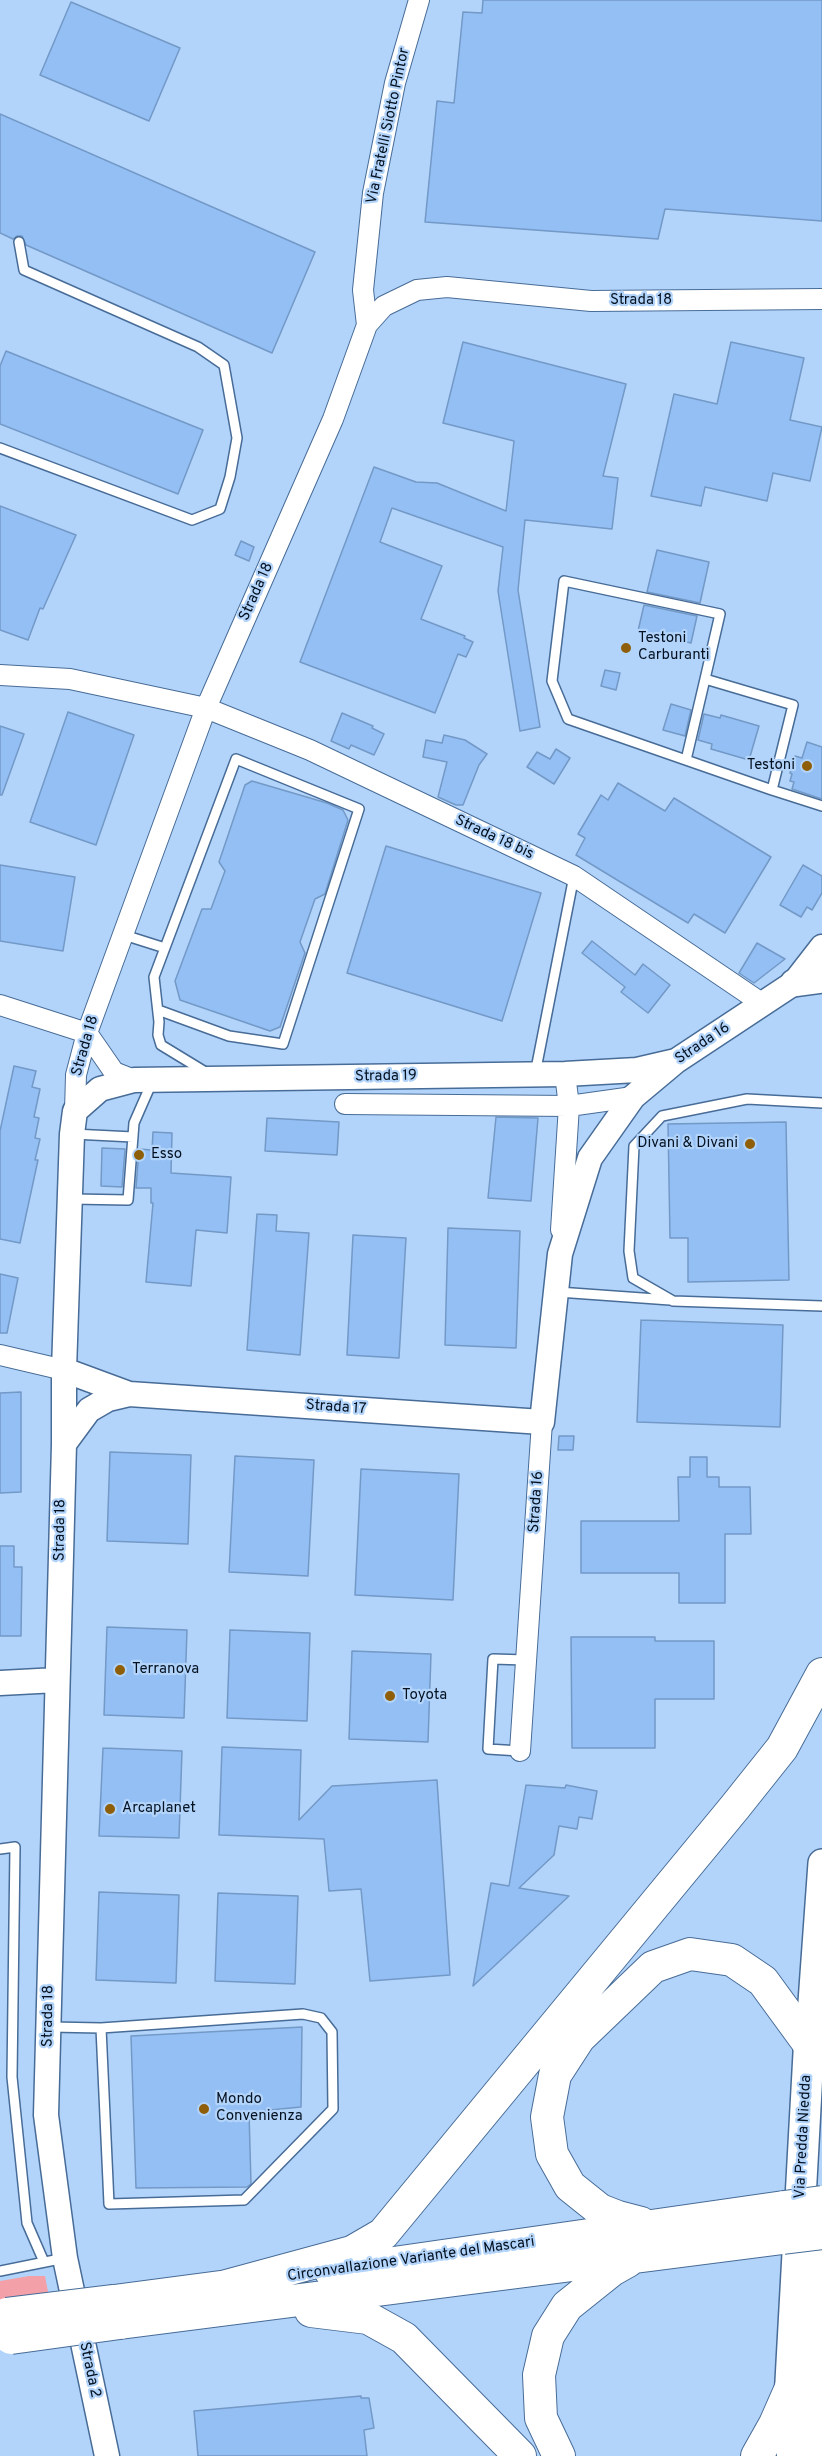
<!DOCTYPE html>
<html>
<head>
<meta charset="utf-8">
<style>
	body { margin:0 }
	canvas { display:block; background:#b3d4fa }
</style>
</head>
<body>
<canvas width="822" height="2456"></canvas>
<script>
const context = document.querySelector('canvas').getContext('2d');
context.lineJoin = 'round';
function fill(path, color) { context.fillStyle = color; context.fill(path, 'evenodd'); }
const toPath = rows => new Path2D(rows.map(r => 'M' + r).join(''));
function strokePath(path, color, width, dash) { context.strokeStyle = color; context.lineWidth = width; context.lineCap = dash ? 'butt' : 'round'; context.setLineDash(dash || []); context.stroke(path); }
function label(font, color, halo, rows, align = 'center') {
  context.font = font + ' Overpass,sans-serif'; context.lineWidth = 4.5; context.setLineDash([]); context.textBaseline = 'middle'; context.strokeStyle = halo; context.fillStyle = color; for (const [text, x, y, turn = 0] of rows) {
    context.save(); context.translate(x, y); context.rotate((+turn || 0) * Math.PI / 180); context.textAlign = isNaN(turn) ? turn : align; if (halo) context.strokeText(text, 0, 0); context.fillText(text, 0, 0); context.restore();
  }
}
const green = toPath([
	[29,2276,45,2276,49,2297,0,2306,0,2281]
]);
const building = toPath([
	[483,0,822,0,822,221,665,209,658,239,425,222,437,101,454,103,463,12,482,13,483,0],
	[71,2,180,48,149,121,40,75,71,2],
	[0,114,315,252,272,353,26,245,22,236,17,236,13,239,0,233,0,114],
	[463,342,626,384,603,476,618,478,612,529,525,520,518,590,540,727,520,731,498,591,503,547,392,508,380,542,442,566,421,619,465,636,464,638,473,642,466,657,458,654,435,713,300,662,374,467,416,482,437,483,506,511,514,441,443,423,463,342],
	[731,342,804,358,790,420,822,427,810,481,773,473,767,501,705,487,701,506,651,496,674,394,717,404,731,342],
	[6,351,203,430,178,494,0,424,0,366,6,351],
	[0,506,76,535,43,609,40,608,28,640,0,630,0,506],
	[241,541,254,547,249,561,235,555,241,541],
	[657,550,709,562,700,603,647,592,657,550],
	[644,605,697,616,691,643,638,631,644,605],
	[605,670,620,673,616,690,601,686,605,670],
	[671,704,691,710,685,736,663,730,671,704],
	[68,712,134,735,96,845,30,822,68,712],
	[342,713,373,726,372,728,384,734,374,755,351,745,349,749,331,741,342,713],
	[704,714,720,718,721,715,759,726,749,760,711,749,712,744,698,740,704,714],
	[0,726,24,734,2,795,0,795,0,726],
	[444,735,465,740,487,754,479,765,463,805,456,805,438,797,447,762,423,757,426,740,442,743,444,735],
	[807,742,822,747,822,799,792,789,794,782,790,781,792,774,790,773,795,756,802,758,807,742],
	[556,749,570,758,554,784,527,767,537,752,550,759,556,749],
	[252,781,327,803,343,810,348,820,325,894,315,899,300,942,305,953,280,1027,270,1031,180,1000,175,981,202,909,211,909,225,871,219,862,245,785,252,781],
	[618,783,665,811,674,798,771,857,725,933,694,914,688,923,576,855,585,838,578,834,601,795,608,800,618,783],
	[386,846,541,893,502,1021,347,973,386,846],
	[0,865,75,877,63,951,0,941,0,865],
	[803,865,822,876,822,893,812,910,807,907,801,917,780,905,803,865],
	[592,941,635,975,643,964,670,985,648,1013,621,992,625,987,582,953,592,941],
	[757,943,785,959,754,983,739,973,757,943],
	[14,1066,36,1071,32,1087,40,1089,34,1117,39,1118,35,1138,40,1139,35,1160,38,1160,20,1243,0,1239,0,1131,14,1066],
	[496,1117,538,1118,531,1201,488,1198,496,1117],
	[267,1118,339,1122,337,1155,265,1151,267,1118],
	[786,1122,789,1280,688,1282,688,1238,670,1238,668,1124,786,1122],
	[153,1132,172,1133,171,1173,231,1177,227,1233,196,1230,191,1286,146,1282,153,1203,151,1203,151,1188,136,1188,139,1149,152,1150,153,1132],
	[102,1148,125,1149,122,1187,101,1186,102,1148],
	[257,1214,277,1215,276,1231,309,1233,300,1355,247,1350,257,1214],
	[448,1228,520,1231,516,1348,445,1345,448,1228],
	[353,1235,406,1238,399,1358,347,1355,353,1235],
	[0,1274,18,1278,7,1333,0,1333,0,1274],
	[641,1320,783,1325,780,1427,637,1422,641,1320],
	[21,1392,21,1492,0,1493,0,1393,21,1392],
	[559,1436,574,1436,573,1450,558,1450,559,1436],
	[110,1452,191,1455,188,1544,107,1541,110,1452],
	[235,1456,314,1460,308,1576,229,1572,235,1456],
	[690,1457,707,1457,707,1477,719,1477,719,1487,750,1487,751,1534,725,1534,725,1603,679,1603,679,1573,581,1573,581,1521,679,1521,678,1477,690,1477,690,1457],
	[361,1469,459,1474,453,1600,355,1595,361,1469],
	[0,1546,14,1546,14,1567,22,1567,21,1636,0,1636,0,1546],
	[107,1627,187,1630,184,1718,104,1715,107,1627],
	[230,1630,310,1633,307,1721,227,1718,230,1630],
	[571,1637,655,1637,655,1641,714,1641,714,1699,655,1699,655,1748,572,1748,571,1637],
	[352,1651,431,1654,428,1742,349,1739,352,1651],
	[222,1747,301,1750,299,1820,332,1786,437,1780,450,1975,370,1981,361,1889,329,1891,324,1839,219,1835,222,1747],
	[103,1748,182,1751,179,1838,99,1836,103,1748],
	[526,1785,565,1788,566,1785,597,1791,592,1819,579,1817,577,1829,559,1826,554,1855,519,1888,569,1896,473,1986,491,1883,509,1886,526,1785],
	[99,1892,179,1895,176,1983,96,1980,99,1892],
	[218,1893,298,1896,295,1984,215,1981,218,1893],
	[302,2027,301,2107,249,2112,251,2184,247,2187,136,2188,131,2036,302,2027],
	[361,2396,361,2398,369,2398,374,2428,364,2430,367,2456,198,2456,194,2411,361,2396]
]);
const service = toPath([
	[0,448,192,520,220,509,230,477,237,438,224,365,198,347,24,270,19,242],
	[686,760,705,679],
	[772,790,793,705,705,679,720,614,564,581,552,681,568,719,772,790,822,806],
	[124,935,165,948],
	[158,1010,229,1036,283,1044,359,809,236,759,154,977,159,1022,158,1035,161,1045,207,1073],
	[535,1074,574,876],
	[822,1103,747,1099,662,1116,634,1146,629,1251,633,1278,673,1301,822,1306],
	[73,1134,133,1137],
	[72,1199,128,1200,134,1123,152,1082],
	[558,1292,670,1300],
	[520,1751,488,1749,493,1659,526,1660],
	[0,1849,15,1847,12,2077,27,2223,44,2262],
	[51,2027,101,2028,109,2204,244,2200,333,2109,332,2032,321,2018,303,2014,101,2028],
	[0,2271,65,2258]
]);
const minor = toPath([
	[367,325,363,290,373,193,395,83,419,0],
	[0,675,70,679,206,708,310,750,574,876,763,1004],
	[0,1005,87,1033,114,1072,134,1080],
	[345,1104,569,1106,633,1097],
	[75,1111,76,1075,87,1033,206,708,333,419,367,325,384,306,417,290,447,287,591,301,822,299],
	[561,1230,569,1106,565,1074],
	[0,1355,64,1370],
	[520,1751,542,1422]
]);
const tertiary = toPath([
	[64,1370,129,1394,542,1422,560,1254,590,1158,633,1097,676,1061,794,983,822,947],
	[64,1444,89,1410,108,1399,129,1394],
	[0,1683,57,1680],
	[107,2456,65,2258,46,2115,64,1444,64,1370,72,1134,75,1111,100,1089,134,1080,565,1074,637,1070,676,1061]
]);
const secondary = toPath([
	[794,983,822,979],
	[809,2044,822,1863]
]);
const primary = toPath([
	[792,2456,790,2390,809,2044],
	[815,2456,815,2359,820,2237]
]);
const trunk = toPath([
	[641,2223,618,2217,600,2210,570,2186,552,2154,547,2117,555,2075,579,2038,653,1967,690,1954,732,1960,763,1981,809,2044],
	[331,2272,784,2207],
	[223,2287,352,2252,383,2234,735,1807,782,1748,822,1674],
	[114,2301,243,2284],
	[311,2311,368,2318,404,2338,520,2456],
	[120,2323,783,2238],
	[815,2359,822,2383],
	[559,2456,541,2418,539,2375,548,2336,567,2306,612,2270,628,2261],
	[757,2456,775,2424,790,2390]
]);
const trunkBridge = toPath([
	[784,2207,822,2202],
	[783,2238,822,2233],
	[7,2314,114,2301],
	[11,2338,120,2323]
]);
const markers = [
	[626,648,6,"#8e5e08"],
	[807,766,6,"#8e5e08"],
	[750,1144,6,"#8e5e08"],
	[139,1155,6,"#8e5e08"],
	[120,1670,6,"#8e5e08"],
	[390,1696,6,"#8e5e08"],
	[110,1809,6,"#8e5e08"],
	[204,2109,6,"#8e5e08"]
];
const streetNames = [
	["Via Fratelli Siotto Pintor",389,126,-78],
	["Strada 18",641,301],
	["Strada 18",257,592,-66],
	["Strada 18 bis",494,838,25],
	["Strada 16",703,1044,-34],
	["Strada 18",86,1046,-74],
	["Strada 19",386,1077,-1],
	["Strada 17",336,1408,4],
	["Strada 16",537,1502,-86],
	["Strada 18",61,1530,-89],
	["Strada 18",49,2016,-89],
	["Via Predda Niedda",804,2137,-87],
	["Circonvallazione Variante del Mascari",411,2260,-8],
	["Strada 2",89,2370,78]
];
const poiNames = [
	["Testoni",638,639],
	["Carburanti",638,656],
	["Testoni",795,766,"right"],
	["Divani & Divani",738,1144,"right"],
	["Esso",151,1155],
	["Terranova",132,1670],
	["Toyota",402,1696],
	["Arcaplanet",122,1809],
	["Mondo",216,2100],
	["Convenienza",216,2117]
];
fill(green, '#f4a0a9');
fill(building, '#93bff4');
strokePath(building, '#7399c7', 1.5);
strokePath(service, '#476c97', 12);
strokePath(minor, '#476c97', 22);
strokePath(tertiary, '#476c97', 27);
strokePath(secondary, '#476c97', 30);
strokePath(primary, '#476c97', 33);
strokePath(trunk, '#476c97', 34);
strokePath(service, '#fff', 9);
strokePath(minor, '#fff', 20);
strokePath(tertiary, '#fff', 24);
strokePath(secondary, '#fff', 27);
strokePath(primary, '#fff', 30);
strokePath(trunk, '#fff', 32);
strokePath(trunkBridge, '#476c97', 34, []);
strokePath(trunkBridge, '#fff', 32);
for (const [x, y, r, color] of markers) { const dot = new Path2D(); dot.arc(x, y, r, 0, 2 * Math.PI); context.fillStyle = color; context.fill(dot); strokePath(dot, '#b3d4fa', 2); }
label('15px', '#041121', '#b3d4fa', streetNames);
label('15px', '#041121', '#b3d4fa', poiNames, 'left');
</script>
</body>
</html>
